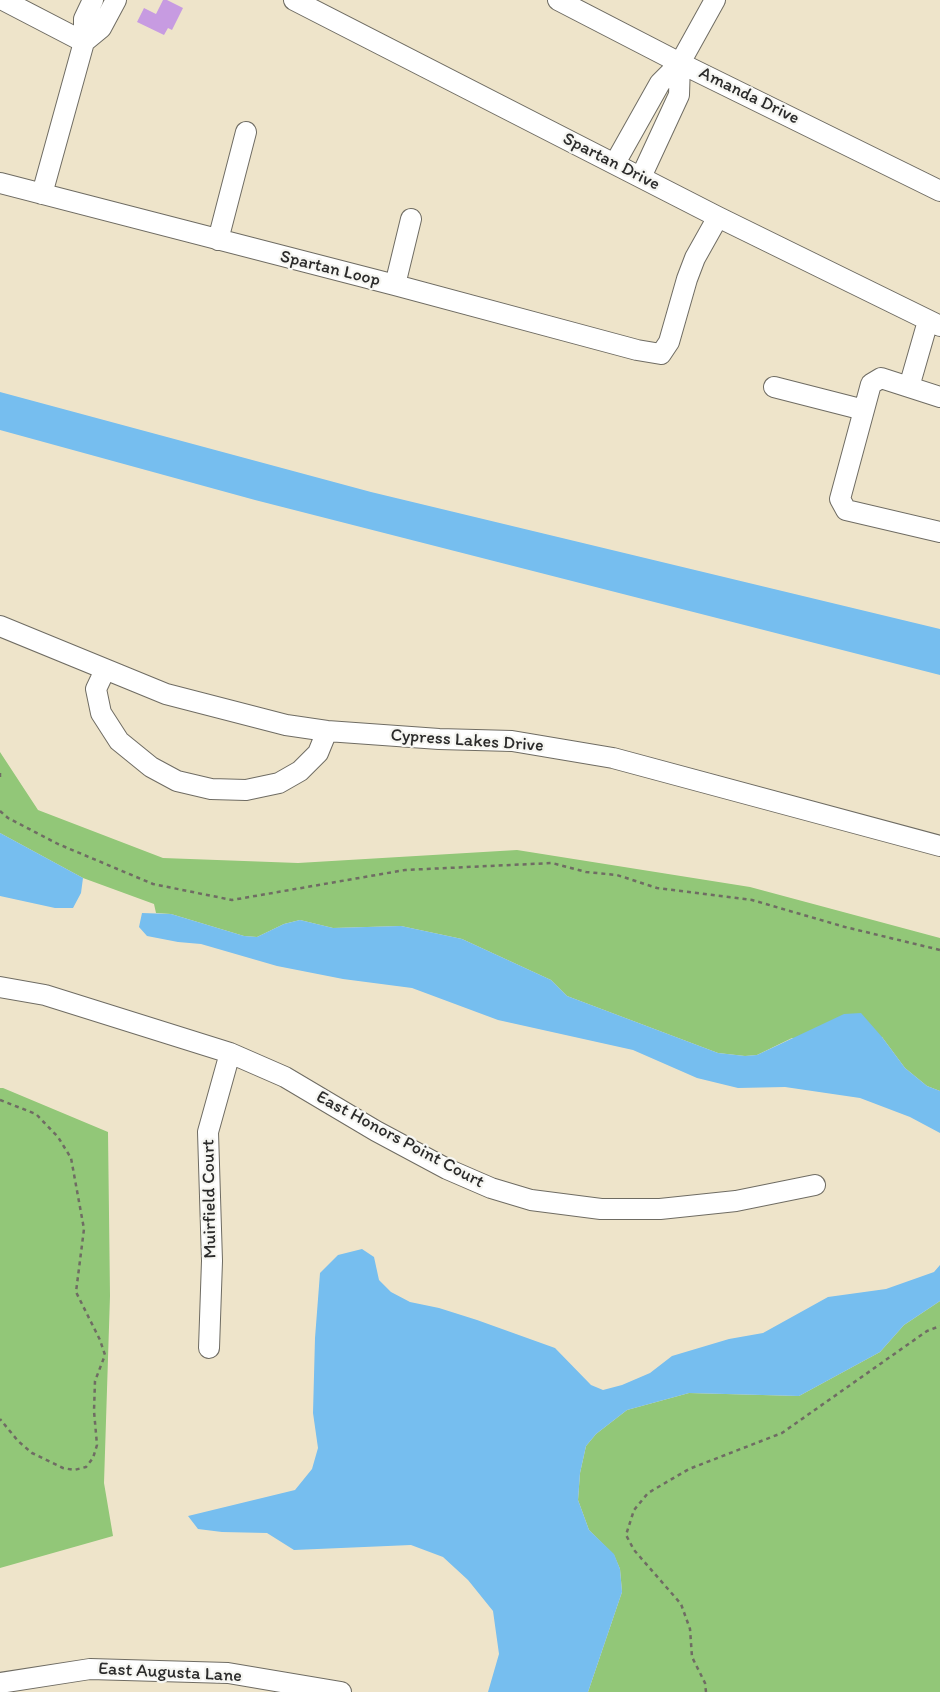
<!DOCTYPE html>
<html>
<head>
<meta charset="utf-8">
<style>
	body { margin:0 }
	canvas { display:block; background:#eee4ca }
</style>
</head>
<body>
<canvas width="940" height="1692"></canvas>
<script>
const context = document.querySelector('canvas').getContext('2d');
context.lineJoin = 'round';
function fill(path, color) { context.fillStyle = color; context.fill(path, 'evenodd'); }
const toPath = rows => new Path2D(rows.map(r => 'M' + r).join(''));
function strokePath(path, color, width, dash) { context.strokeStyle = color; context.lineWidth = width; context.lineCap = dash ? 'butt' : 'round'; context.setLineDash(dash || []); context.stroke(path); }
function label(font, color, halo, rows, align = 'center') {
  context.font = font + ' Itim,sans-serif'; context.lineWidth = 4.5; context.setLineDash([]); context.textBaseline = 'middle'; context.strokeStyle = halo; context.fillStyle = color; for (const [text, x, y, turn = 0] of rows) {
    context.save(); context.translate(x, y); context.rotate((+turn || 0) * Math.PI / 180); context.textAlign = isNaN(turn) ? turn : align; if (halo) context.strokeText(text, 0, 0); context.fillText(text, 0, 0); context.restore();
  }
}
const green = toPath([
	[0,752,38,810,163,858,298,863,517,850,750,887,940,938,940,1091,927,1086,905,1068,882,1037,792,1038,757,1055,745,1056,718,1053,567,996,551,980,462,939,401,926,333,928,300,920,284,924,257,937,244,936,171,914,156,913,154,904,83,878,0,833],
	[0,1088,3,1088,108,1132,110,1296,104,1483,113,1536,0,1568],
	[940,1301,940,1692,588,1692,622,1592,620,1569,614,1555,589,1530,578,1500,580,1473,586,1446,596,1434,627,1410,689,1393,799,1396,880,1352,904,1325]
]);
const water = toPath([
	[0,392,371,492,940,629,940,675,255,500,0,430],
	[0,833,83,878,81,893,73,908,55,908,0,896],
	[142,913,171,914,244,936,257,937,284,924,300,920,333,928,401,926,462,939,551,980,567,996,718,1053,745,1056,757,1055,844,1014,861,1013,882,1037,905,1068,927,1086,940,1091,940,1133,910,1117,860,1098,785,1087,738,1088,697,1078,633,1050,498,1020,412,988,343,979,277,966,201,944,178,942,147,936,139,927],
	[362,1249,374,1257,379,1280,391,1292,410,1302,439,1308,477,1320,555,1348,591,1385,603,1390,622,1385,650,1373,672,1356,729,1339,763,1333,828,1297,886,1289,934,1272,940,1265,940,1301,904,1325,880,1352,799,1396,689,1393,627,1410,596,1434,586,1446,580,1473,578,1500,589,1530,614,1554,620,1569,622,1592,588,1692,488,1692,499,1654,493,1611,468,1580,443,1557,411,1545,294,1550,267,1533,222,1532,198,1529,188,1516,295,1490,312,1469,318,1448,313,1413,315,1338,320,1273,338,1255]
]);
const building = toPath([
	[163,0,167,0,183,8,172,30,168,28,164,35,137,22,144,8,156,14]
]);
const path = toPath([
	[0,773,0,781],
	[0,811,8,818,58,844,153,884,232,900,405,870,552,863,586,872,617,875,657,888,752,900,845,927,940,950],
	[0,1100,36,1114,58,1137,71,1158,84,1229,76,1292,100,1340,105,1355,95,1381,94,1411,97,1445,93,1458,86,1467,74,1470,63,1468,32,1453,18,1441,0,1419],
	[706,1692,705,1683,692,1657,690,1629,681,1604,634,1550,626,1535,634,1510,648,1493,689,1469,782,1433,927,1331,940,1326]
]);
const minor = toPath([
	[3,0,84,42],
	[294,0,718,217,940,326],
	[558,0,680,63,940,191],
	[84,42,101,28,116,0],
	[615,163,660,83,680,63,715,0],
	[641,177,679,95,680,63],
	[0,183,395,285,637,350,661,354,669,342,687,279,695,258,718,217],
	[42,194,84,42,84,19,93,0],
	[218,240,246,132],
	[395,285,411,219],
	[774,387,864,410],
	[909,387,928,321],
	[940,397,881,378,871,384,840,499,846,510,940,532],
	[0,626,166,694,286,725,327,731,439,739,512,741,613,758,940,846],
	[105,670,96,689,101,713,119,741,151,767,177,781,211,789,246,790,279,783,300,771,318,753,327,731],
	[0,987,45,995,230,1053,285,1077,376,1131,447,1169,491,1188,531,1200,601,1209,660,1209,736,1201,815,1185],
	[209,1348,212,1261,208,1132,230,1053],
	[0,1683,90,1669,228,1673,341,1692]
]);
const streetNames = [
	["Amanda Drive",749,96,26],
	["Spartan Drive",611,162,27],
	["Spartan Loop",330,269,14],
	["Cypress Lakes Drive",467,741,4],
	["East Honors Point Court",400,1140,28],
	["Muirfield Court",210,1199,-91],
	["East Augusta Lane",170,1673,3]
];
fill(green, '#92c778');
fill(water, '#76beef');
fill(building, '#c79be1');
strokePath(minor, '#6f6c63', 22);
strokePath(path, '#6f6c63', 2.5, [4, 4]);
strokePath(minor, '#fff', 20);
label('18px', '#2b2b2b', '#f6f6f2', streetNames);
</script>
</body>
</html>
